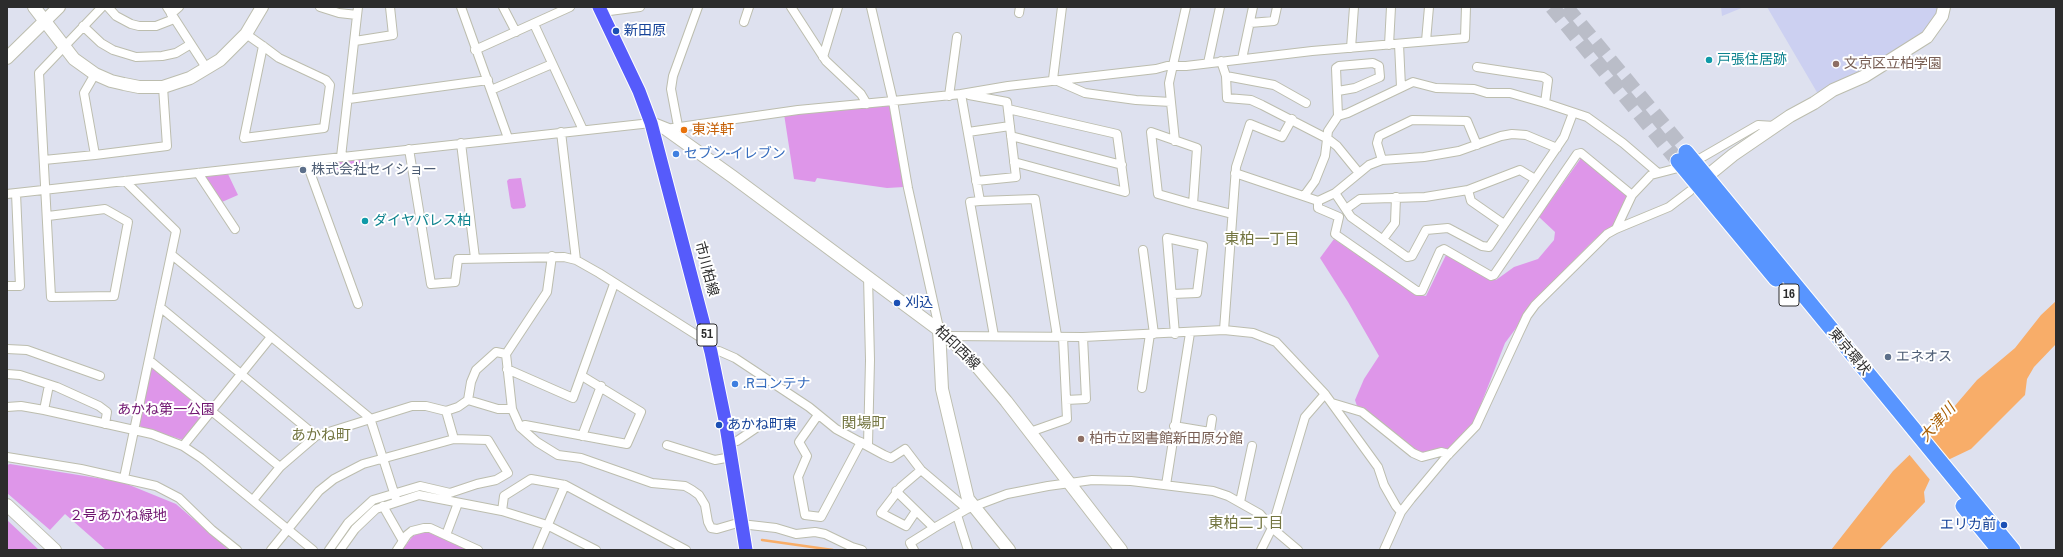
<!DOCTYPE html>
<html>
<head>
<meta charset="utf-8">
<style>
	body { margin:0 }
	#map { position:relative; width:2063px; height:557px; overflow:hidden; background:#dee1ef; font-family:"Archivo Narrow",sans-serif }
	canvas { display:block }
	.frame { position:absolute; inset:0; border:8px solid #2c2c2c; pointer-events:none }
</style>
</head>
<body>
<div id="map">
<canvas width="2063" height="557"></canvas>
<div class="frame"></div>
</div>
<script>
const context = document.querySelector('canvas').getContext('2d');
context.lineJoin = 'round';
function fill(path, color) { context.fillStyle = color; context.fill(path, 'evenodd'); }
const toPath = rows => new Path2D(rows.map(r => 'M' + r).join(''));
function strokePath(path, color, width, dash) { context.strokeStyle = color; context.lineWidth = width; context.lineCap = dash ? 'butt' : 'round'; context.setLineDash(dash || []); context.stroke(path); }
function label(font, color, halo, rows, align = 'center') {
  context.font = font + ' "Archivo Narrow","Noto Sans JP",sans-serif'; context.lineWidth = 4; context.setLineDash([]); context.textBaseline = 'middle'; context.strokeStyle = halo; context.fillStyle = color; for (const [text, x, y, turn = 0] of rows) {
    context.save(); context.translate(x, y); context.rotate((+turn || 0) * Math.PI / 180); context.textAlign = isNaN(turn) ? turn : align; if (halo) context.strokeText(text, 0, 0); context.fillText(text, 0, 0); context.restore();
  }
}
const education = toPath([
	[1721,7,1744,7,1722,16],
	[1767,7,1937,7,1938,15,1925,34,1818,94]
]);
const green = toPath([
	[889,103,904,187,887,188,817,178,815,182,794,179,784,114],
	[361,157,363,168,337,175,333,160],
	[1581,158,1627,195,1614,225,1594,240,1545,289,1505,343,1474,422,1447,451,1424,454,1402,447,1360,415,1355,400,1364,379,1379,356,1348,302,1320,258,1334,239,1418,295,1426,296,1446,255,1496,280,1514,267,1538,259,1554,240,1555,232,1539,217],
	[228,174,238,195,222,202,204,177],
	[521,178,526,206,524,208,513,209,511,207,507,181,509,179],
	[154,368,204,410,205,413,183,440,141,427,139,425,151,369],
	[10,464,122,482,176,504,229,550,106,550,65,514,50,530,7,493,7,465],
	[7,520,39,550,7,550],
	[424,531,430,533,468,550,402,550,413,536]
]);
const water = toPath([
	[2056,301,2056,344,2034,367,2027,379,2025,395,1971,449,1950,459,1930,479,1924,492,1925,502,1879,550,1831,550,1893,471,1929,436,1977,380,2015,348,2041,315]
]);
const pier = toPath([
	[1927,435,1949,463,1931,481,1908,453]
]);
const stream = toPath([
	[762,540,833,550]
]);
const highwayTunnel = toPath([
	[1552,7,1678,161],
	[1566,7,1686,152]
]);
const street = toPath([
	[108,7,116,16,131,24,139,26,156,26,174,19],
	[167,7,207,69],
	[320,7,339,13,357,15],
	[461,7,508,138],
	[503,7,516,32],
	[791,7,826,61,861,94,867,104],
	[871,7,893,101,961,94,980,201,970,202,994,336],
	[1062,7,1053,79,1085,93,1136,100,1171,102],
	[602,12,640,7],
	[1019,13,1020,7],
	[171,14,179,7],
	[744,22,749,7],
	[1250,23,1274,21,1277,7],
	[534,24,583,130],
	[83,26,101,43,113,50,136,57,162,56,176,53,191,44],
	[246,34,263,46,279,58,326,80,330,85,324,128,244,138,263,46],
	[355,41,393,35,390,7],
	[1426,41,1429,7],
	[1399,44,1401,87],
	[1389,45,1391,7],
	[1351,48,1354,7],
	[475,50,570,7],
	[823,57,838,7],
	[1242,59,1253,7],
	[1221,61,1226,76,1227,98,1251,100,1262,105,1328,139,1337,146,1359,173],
	[1208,63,1220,7],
	[1477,67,1543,77,1548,80,1545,103],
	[95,74,84,93,95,155,167,146,163,87],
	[1226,76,1274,85,1306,103],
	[491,90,552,64],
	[961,94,1008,86,1156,69,1167,66,1186,66,1312,51,1465,38,1466,7],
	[969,95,1007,102,1016,177,976,181],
	[949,96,957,37],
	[349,99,488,80],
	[1008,109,1117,134,1125,192,1014,162],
	[1338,116,1336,68,1339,66,1373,63,1379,66,1380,77,1355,88,1338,91],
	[678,126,671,89,673,76,698,7],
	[666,129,798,110,893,101,908,188,939,328],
	[561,132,576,260],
	[968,132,1010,126],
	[1011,136,1122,165],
	[1175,141,1169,83,1186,7],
	[461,143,475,258],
	[409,149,431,284,455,282,458,259,564,257,576,260,599,273,703,339,708,338],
	[341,157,358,7],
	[44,160,95,155],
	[1382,160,1377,143,1379,136,1412,120,1467,121,1477,145],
	[306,161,358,304],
	[1694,162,1758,125,1775,126],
	[198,173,235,229],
	[1235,173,1318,201,1335,193,1369,165,1382,160,1424,157,1459,151,1501,136,1512,134,1526,135,1557,148],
	[1468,190,1471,201,1504,224],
	[1335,193,1351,217,1407,257,1412,256,1426,230,1448,228,1482,246,1489,247,1564,137,1573,113],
	[7,194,651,123],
	[1304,196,1315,181,1325,156,1328,131,1338,116,1348,113,1413,82,1436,88,1474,89,1487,93,1510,93,1545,103,1587,117,1623,143,1657,172],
	[980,201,1035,199,1057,336],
	[1318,201,1318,208,1339,217,1335,234,1417,291,1422,291,1440,251,1444,249,1491,276,1494,275,1577,154,1581,153,1632,195],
	[1193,204,1197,148,1151,132,1158,194,1193,204,1232,214],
	[1346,209,1360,199,1425,197,1468,190,1520,170,1535,179],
	[48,216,105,209,128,222,114,296,51,297,39,73,102,7],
	[1616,229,1632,195,1651,175,1682,167],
	[1383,239,1395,223,1396,197],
	[1143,250,1154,334],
	[172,255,370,418,397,502],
	[552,256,547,292,506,354,512,409,520,427,537,442,558,455,581,458,652,483,685,486,692,490,699,495,705,505,708,522,711,528,717,529,741,522],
	[7,286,20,286,16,193],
	[1172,294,1197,293,1203,246,1167,238,1175,334],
	[160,307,316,436],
	[1224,330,1236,167,1250,124,1282,137,1292,119],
	[947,336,1083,337,1224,330,1253,333,1276,342,1325,394,1378,467,1384,485,1396,506,1401,512],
	[7,349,27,350,100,376],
	[711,352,719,351,735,358,809,407,836,429,884,455,891,458,905,449,921,470,967,509,1007,494,1048,486,1092,480,1131,481,1213,491,1228,496,1260,514,1272,528,1305,417,1325,394],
	[506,354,496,352,476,370,471,382,468,400,498,409,512,409],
	[149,360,280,467],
	[507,369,573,398,614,284],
	[7,374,20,375,57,387,99,406,107,412,105,424],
	[1142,388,1150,334],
	[1066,400,1086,399,1083,337],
	[1332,403,1362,412,1413,453,1422,457,1441,452,1449,454],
	[7,407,21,406,44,410,152,434,183,446,201,458,313,550],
	[44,410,49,385],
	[446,411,454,439],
	[818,415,799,442,807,456,798,477,805,515,821,517,861,442],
	[1174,426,1210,432,1212,419],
	[520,427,525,425,627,444,641,412,582,376],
	[1030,432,1067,419,1063,337],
	[582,436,601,386],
	[728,442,737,441,759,426],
	[667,445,715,460,731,457],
	[868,445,870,360,868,276],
	[183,446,271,337],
	[7,457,81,469,156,486,179,498,212,530,237,550],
	[124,478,176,231,125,181],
	[1166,485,1190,333],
	[896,491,934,528,967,509],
	[253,500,280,467,316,436,412,406,426,406,446,411,458,407,468,400],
	[1240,502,1252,446],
	[383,506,403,541],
	[502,511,504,496,531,479,565,485,686,550],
	[916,511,906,526,881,513,901,487,921,470],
	[957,515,968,550],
	[741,524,776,528,796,534,815,532,825,534,852,547,862,550],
	[446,535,458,503],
	[271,550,319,491,334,479,363,464,454,439,488,440,508,473,496,480,477,484,450,493,420,486,373,500,348,523,329,550],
	[340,550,355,529,376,509,419,495,502,511,547,525,596,550],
	[397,550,407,535,412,531,424,528,430,528,478,550],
	[537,550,565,485],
	[914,550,910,543,934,528],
	[1261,550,1272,528,1298,550],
	[1384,550,1401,512,1411,499,1447,456,1476,426,1519,333,1527,316,1535,305,1607,234,1616,229,1669,207,1690,191]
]);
const secondary = toPath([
	[34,7,74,59,95,74,111,81,124,84,139,87,163,87,190,78,220,60,246,34,262,7],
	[7,58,59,7],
	[651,123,666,129,733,177,947,336,969,357,1006,401,1121,550],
	[1711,173,1733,155,1790,116,1814,103,1833,90,1865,76,1927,37,1942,16,1944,7],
	[939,328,942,389,968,499,1009,550],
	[7,505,55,550]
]);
const primary = toPath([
	[599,7,639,91,651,123,711,352,725,420,746,550]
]);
const highway = toPath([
	[1686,152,2013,550],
	[1678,161,1776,279],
	[1963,506,1999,550]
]);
const markers = [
	[616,31,4,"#1a4fb4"],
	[1709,60,4,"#0f9aa8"],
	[1836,64,4,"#8d6e63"],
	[684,130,4,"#e8710a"],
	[676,154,4,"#3f7fe0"],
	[303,170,4,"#5c6f8a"],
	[365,221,4,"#0f9aa8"],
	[897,303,4,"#1a4fb4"],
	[1888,357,4,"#5c6f8a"],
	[735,384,4,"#3f7fe0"],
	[719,425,4,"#1a4fb4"],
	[1081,439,4,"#8d6e63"],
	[2004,525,4,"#1a4fb4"]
];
const shields = [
	[1789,295,20],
	[707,335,20]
];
const shieldNames = [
	["16",1789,295],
	["51",707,335]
];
const transitNames = [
	["新田原",624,31],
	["刈込",905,303],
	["あかね町東",727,425],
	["エリカ前",1996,525,"right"]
];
const cultureNames = [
	["戸張住居跡",1717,60],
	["ダイヤパレス柏",373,221]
];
const educationNames = [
	["文京区立柏学園",1844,64],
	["柏市立図書館新田原分館",1089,439]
];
const foodNames = [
	["東洋軒",692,130]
];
const shopNames = [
	["セブン-イレブン",684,154],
	[".Rコンテナ",743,384]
];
const serviceNames = [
	["株式会社セイショー",311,170],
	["エネオス",1896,357]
];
const streetNames = [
	["市川柏線",706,269,75],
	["柏印西線",957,348,44],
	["東京環状",1849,352,50]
];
const parkNames = [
	["あかね第一公園",166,410],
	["２号あかね緑地",118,516]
];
const neighbourhoodNames = [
	["東柏一丁目",1262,240],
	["関場町",864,424],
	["あかね町",321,436],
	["東柏二丁目",1246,524]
];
const waterNames = [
	["大津川",1938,423,-48]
];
fill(education, '#ccd0f1');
fill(green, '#de96e9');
fill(water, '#f8ad69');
fill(pier, '#dee1ef');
strokePath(stream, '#f8ad69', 2.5);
strokePath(highwayTunnel, '#babdc8', 15, [15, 8]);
strokePath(street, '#bcbdae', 10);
strokePath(secondary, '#bcbdae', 14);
strokePath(primary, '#fff', 15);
strokePath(highway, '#fff', 17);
strokePath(street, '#fff', 8);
strokePath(secondary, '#fff', 12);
strokePath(primary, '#565bfb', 13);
strokePath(highway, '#5895ff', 15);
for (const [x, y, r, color] of markers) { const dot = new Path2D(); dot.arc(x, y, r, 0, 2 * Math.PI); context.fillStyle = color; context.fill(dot); strokePath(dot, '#fff', 1.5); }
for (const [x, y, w] of shields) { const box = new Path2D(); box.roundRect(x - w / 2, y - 11, w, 22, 3); context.fillStyle = '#fff'; context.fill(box); strokePath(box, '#2c2c2c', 1); }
label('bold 13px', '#2c2c2c', null, shieldNames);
label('14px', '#164399', '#fff', transitNames, 'left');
label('14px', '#0d838f', '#fff', cultureNames, 'left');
label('14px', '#785e54', '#fff', educationNames, 'left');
label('14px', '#c56008', '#fff', foodNames, 'left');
label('14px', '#366cbe', '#fff', shopNames, 'left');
label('14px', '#4e5e75', '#fff', serviceNames, 'left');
label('14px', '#2c2c2c', '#fff', streetNames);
label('14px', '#701570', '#fff', parkNames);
label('15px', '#747642', '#fff', neighbourhoodNames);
label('italic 15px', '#a95e03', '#fff', waterNames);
</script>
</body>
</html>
